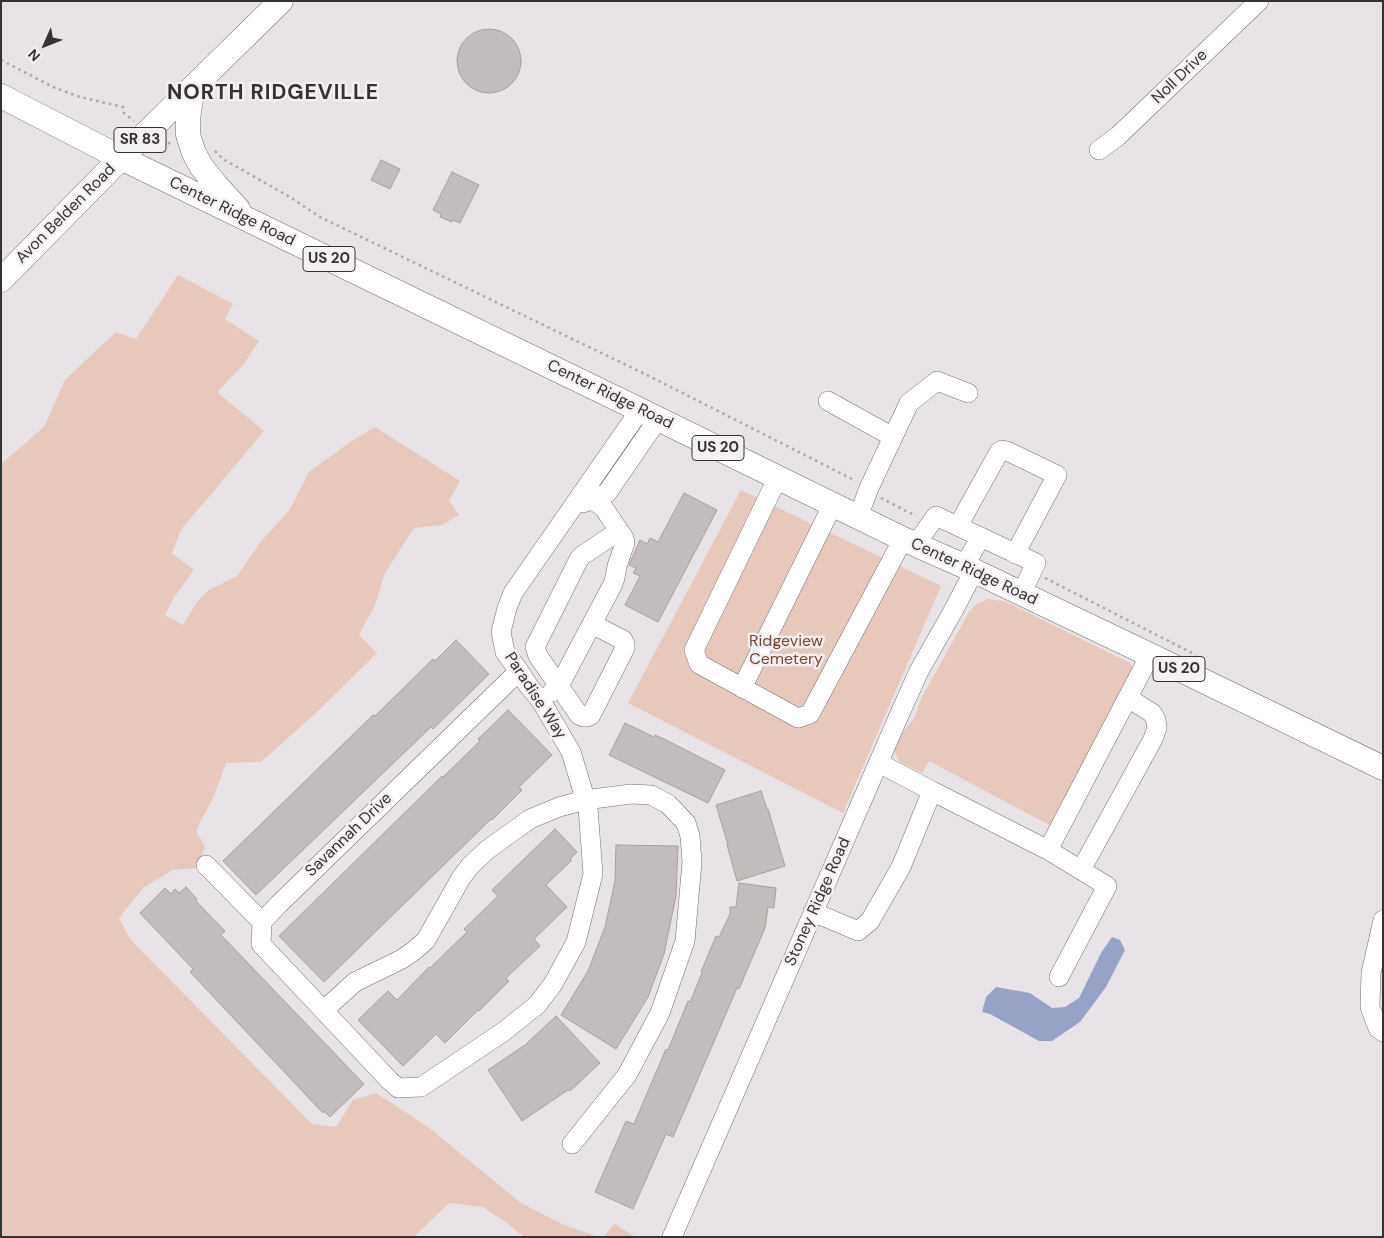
<!DOCTYPE html>
<html>
<head>
<meta charset="utf-8">
<style>
	body { margin:0 }
	#map { position:relative; width:1384px; height:1238px; overflow:hidden; background:#e8e3e6; font-family:"DM Sans",sans-serif }
	canvas { display:block }
	.frame { position:absolute; inset:0; border:2px solid #343234; pointer-events:none }
	.north { position:absolute; left:20px; top:20px; width:50px; height:50px; -webkit-text-stroke:4px #f5f0f4; paint-order:stroke; rotate:226deg; font-size:14px; font-weight:700; line-height:20px; text-align:center; color:#343234 }
	.north::after { content:''; display:block; margin:auto; width:18px; height:22px; background:#343234; clip-path:polygon(50% 0,100% 100%,50% 72%,0 100%) }
</style>
</head>
<body>
<div id="map">
<canvas width="1384" height="1238"></canvas>
<div class="frame"></div>
<div class="north">N</div>
</div>
<script>
const context = document.querySelector('canvas').getContext('2d');
context.lineJoin = 'round';
function fill(path, color) { context.fillStyle = color; context.fill(path, 'evenodd'); }
const toPath = rows => new Path2D(rows.map(r => 'M' + r).join(''));
function strokePath(path, color, width, dash) { context.strokeStyle = color; context.lineWidth = width; context.lineCap = dash ? 'butt' : 'round'; context.setLineDash(dash || []); context.stroke(path); }
function label(font, color, halo, rows, align = 'center') {
  context.font = font + ' "DM Sans",sans-serif'; context.lineWidth = 5; context.setLineDash([]); context.textBaseline = 'middle'; context.strokeStyle = halo; context.fillStyle = color; for (const [text, x, y, turn = 0] of rows) {
    context.save(); context.translate(x, y); context.rotate((+turn || 0) * Math.PI / 180); context.textAlign = isNaN(turn) ? turn : align; if (halo) context.strokeText(text, 0, 0); context.fillText(text, 0, 0); context.restore();
  }
}
const green = toPath([
	[178,275,233,304,225,319,259,341,243,365,217,392,264,431,181,530,172,553,194,570,175,596,165,615,183,625,197,602,209,590,237,576,261,541,289,511,309,472,350,442,375,427,460,481,449,501,459,515,442,525,414,528,385,573,375,605,359,635,377,653,317,712,261,762,226,763,214,796,196,830,205,848,196,868,173,870,144,887,119,918,130,939,312,1124,336,1127,353,1100,376,1093,428,1127,521,1203,562,1224,598,1237,524,1237,507,1223,483,1207,449,1203,414,1237,1,1237,1,464,44,427,65,380,116,332,136,339],
	[741,490,941,586,843,813,628,703],
	[987,599,1004,601,1130,663,1134,671,1051,826,929,761,922,773,900,762,893,749,896,741,915,717,921,699,969,612,975,605],
	[615,1224,635,1237,603,1237]
]);
const water = toPath([
	[1112,937,1120,940,1125,950,1106,987,1080,1022,1052,1041,1039,1041,990,1014,982,1012,986,997,996,987,1030,993,1052,1008,1065,1007,1079,998,1101,953]
]);
const building = toPath([
	'457 61a32 32 0 1 1 64 0a32 32 0 1 1-64 0Z',
	[381,160,400,169,390,189,371,180,381,160],
	[452,172,479,185,460,223,453,220,452,222,440,217,441,214,433,210,452,172],
	[684,493,717,510,658,622,625,605,640,576,633,573,636,568,629,565,640,540,647,544,650,538,658,542,684,493],
	[456,640,489,674,433,729,431,727,256,895,223,861,373,715,375,716,433,659,435,661,456,640],
	[508,710,552,755,519,787,522,790,492,820,491,819,324,982,279,936,442,776,443,777,480,741,478,739,508,710],
	[625,723,654,737,655,735,666,740,725,770,708,803,609,755,625,723],
	[761,791,767,809,768,809,785,866,737,881,727,845,728,845,716,805,761,791],
	[555,829,577,852,570,859,572,860,546,885,567,907,534,939,540,946,506,978,509,981,479,1011,478,1010,445,1043,436,1034,403,1066,358,1020,388,991,397,1000,429,967,430,968,467,932,464,929,498,896,492,890,555,829],
	[616,845,678,846,676,896,664,954,648,997,616,1049,561,1015,588,971,605,927,615,881,616,845],
	[739,883,776,888,774,908,768,907,765,928,739,989,737,988,673,1137,666,1134,633,1209,595,1192,626,1121,634,1124,666,1049,668,1050,688,1001,690,1002,702,973,701,972,716,936,719,937,730,914,730,907,736,907,739,883],
	[186,887,197,899,195,900,225,931,221,935,364,1084,330,1117,324,1111,323,1113,190,972,193,969,140,913,165,888,171,894,175,889,179,893,186,887],
	[556,1016,600,1063,570,1091,568,1090,522,1121,488,1070,525,1045,556,1016]
]);
const path = toPath([
	[1,60,53,87,80,97,123,107,124,113,134,121],
	[162,144,163,145,173,142],
	[215,151,223,159,290,197,320,217,651,377,856,481],
	[881,498,916,516],
	[1045,578,1196,655]
]);
const minor = toPath([
	[1099,150,1118,136,1259,1],
	[828,401,893,437],
	[778,477,694,650,699,664,798,718,810,714,903,539],
	[583,503,607,493,658,419],
	[858,517,869,488,909,403,937,381,968,393],
	[958,526,999,452,1002,450,1007,451,1057,475,1015,554],
	[915,545,936,516,1036,563,1021,594],
	[964,566,981,537],
	[592,624,623,640,625,644,625,648,591,715,587,717,583,717,579,715,559,686,538,656,535,647,579,559,583,555,619,531],
	[519,671,279,904,262,922,261,944,389,1080,398,1088,421,1087,503,1032,537,1005,553,984,576,942,593,874,588,808,571,752,541,701,528,685,519,671,505,652,501,632,507,608,513,593,640,410],
	[742,688,833,504],
	[552,692,559,686,613,584,615,578,617,566,625,543,624,538,603,507,582,493],
	[932,791,1048,850,1150,655],
	[1048,850,1107,886,1059,977],
	[206,865,262,922],
	[1081,870,1153,739,1157,728,1156,720,1152,713,1128,698],
	[813,912,858,931,870,921,901,867,932,791,879,763],
	[1383,920,1371,973,1370,1007,1378,1028,1383,1032],
	[324,1010,355,982,402,959,415,950,426,940,461,878,470,866,487,850,530,819,559,807,585,800,631,794,651,795,668,804,686,823,690,836,692,862,685,941,660,1013,627,1075,572,1144],
	[672,1237,901,711,919,671,952,613,974,571]
]);
const major = toPath([
	[193,88,188,118,188,135,194,153,201,166,216,185,238,209],
	[1,96,121,158,640,410,903,539,964,566,1150,655,1383,768],
	[1,280,121,158,281,1]
]);
const shields = [
	[140,140,52],
	[329,259,52],
	[718,448,52],
	[1179,669,52]
];
const shieldNames = [
	["SR 83",140,140],
	["US 20",329,259],
	["US 20",718,448],
	["US 20",1179,669]
];
const streetNames = [
	["Noll Drive",1180,77,-44],
	["Center Ridge Road",232,212,26],
	["Avon Belden Road",66,214,-45],
	["Center Ridge Road",610,395,26],
	["Center Ridge Road",974,572,25],
	["Paradise Way",535,696,57],
	["Savannah Drive",349,835,-44],
	["Stoney Ridge Road",818,902,-66]
];
const parkNames = [
	["Ridgeview",786,642],
	["Cemetery",786,660]
];
const districtNames = [
	["NORTH RIDGEVILLE",273,93]
];
fill(green, '#e7c8bd');
fill(water, '#96a3c6');
fill(building, '#c3bcbd');
strokePath(building, '#a59fa0', 1);
strokePath(minor, '#736f72', 20);
strokePath(major, '#736f72', 25);
strokePath(path, '#aba7a9', 2.5, [2.5, 4]);
strokePath(minor, '#fff', 19);
strokePath(major, '#fff', 24);
for (const [x, y, w] of shields) { const box = new Path2D(); box.roundRect(x - w / 2, y - 12.5, w, 25, 4); context.fillStyle = '#f5f0f4'; context.fill(box); strokePath(box, '#343234', 1); }
label('bold 15px', '#343234', null, shieldNames);
label('16px', '#343234', '#f5f0f4', streetNames);
label('16px', '#7b442e', '#f5f0f4', parkNames);
context.letterSpacing = '1px';
label('bold 21px', '#353234', '#f5f0f4', districtNames);
context.letterSpacing = '0px';
</script>
</body>
</html>
